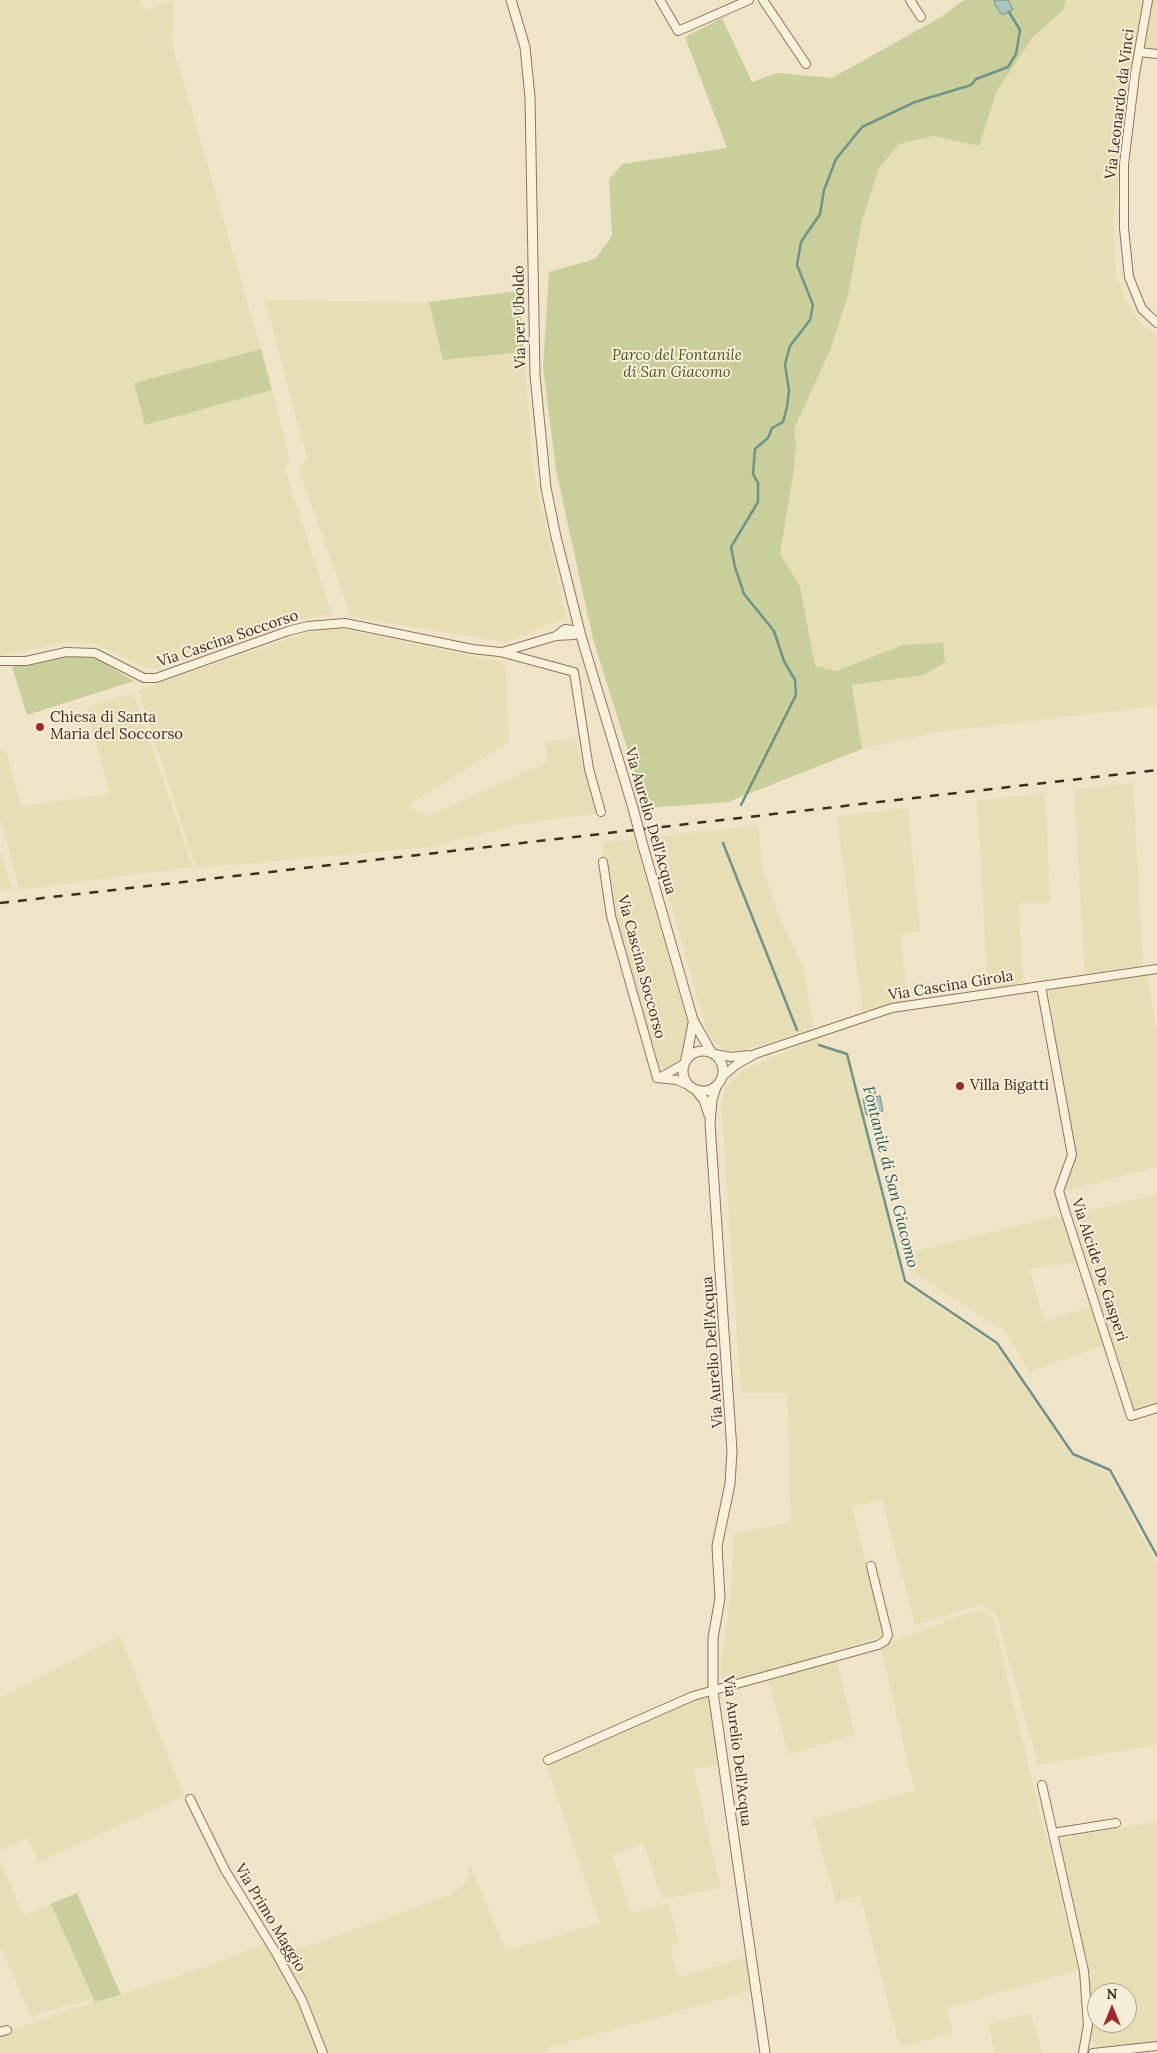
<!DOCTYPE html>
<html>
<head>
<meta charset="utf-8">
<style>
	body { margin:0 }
	#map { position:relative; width:1157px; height:2053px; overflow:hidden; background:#f0e4c8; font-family:Lora,serif }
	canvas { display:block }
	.north { position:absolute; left:1087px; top:1983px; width:50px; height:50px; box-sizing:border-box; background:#f7eed8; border:1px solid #ada18e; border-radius:50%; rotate:0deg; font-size:14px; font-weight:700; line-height:20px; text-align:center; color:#3d2e20 }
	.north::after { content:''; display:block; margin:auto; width:18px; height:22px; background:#9e2a2b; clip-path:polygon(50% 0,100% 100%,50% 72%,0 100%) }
</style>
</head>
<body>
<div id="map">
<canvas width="1157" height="2053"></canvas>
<div class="north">N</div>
</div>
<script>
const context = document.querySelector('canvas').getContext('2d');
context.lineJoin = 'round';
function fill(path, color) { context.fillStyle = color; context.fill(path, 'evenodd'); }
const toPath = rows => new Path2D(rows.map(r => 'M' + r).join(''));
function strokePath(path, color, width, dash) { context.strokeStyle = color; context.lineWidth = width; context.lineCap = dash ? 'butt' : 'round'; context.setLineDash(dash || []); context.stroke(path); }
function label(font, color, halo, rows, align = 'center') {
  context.font = font + ' Lora,serif'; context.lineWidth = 4; context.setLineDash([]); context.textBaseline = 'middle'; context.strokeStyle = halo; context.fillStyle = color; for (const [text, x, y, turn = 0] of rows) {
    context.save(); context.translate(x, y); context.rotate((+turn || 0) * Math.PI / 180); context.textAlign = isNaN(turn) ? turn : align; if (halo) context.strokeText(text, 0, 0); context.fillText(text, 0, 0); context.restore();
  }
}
const farmland = toPath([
	[0,0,140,0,144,10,174,0,172,43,261,349,134,383,145,424,272,390,289,458,285,470,332,614,295,620,159,668,146,668,97,644,64,642,0,656],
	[1066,0,1157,0,1157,56,1134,55,1113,223,1116,275,1126,302,1141,324,1157,336,1157,706,931,733,862,749,852,685,924,675,943,643,903,645,836,671,815,666,800,586,636,409,785,702,728,802,646,808,556,470,543,367,546,363,848,295,862,221,879,168,899,144,934,136,979,146,997,91,1032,38,1063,10],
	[265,300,429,302,443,360,524,352,533,469,566,618,505,642,359,618,350,614,299,469,307,458],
	[333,627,505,663,509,742,407,806,428,816,548,762,544,742,574,738,598,813,515,825,431,847,196,868,138,690,308,632],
	[133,693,193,867,19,890,0,816,0,751,5,749,21,806,110,794,86,708],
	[1133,783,1143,965,1085,974,1074,789],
	[1045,793,1050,902,1019,903,1023,983,988,988,977,800],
	[908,808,920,932,900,934,908,1001,863,1011,837,816],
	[758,825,762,868,779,916,803,967,814,1028,765,1044,734,1051,725,1050,715,1043,707,1031,652,837],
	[634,839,688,1024,684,1057,668,1070,659,1067,613,918,602,843],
	[0,849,12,890,0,891],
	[1147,974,1157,1034,1157,1167,1065,1191,1074,1155,1048,988],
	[817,1038,819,1045,846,1051,903,1283,995,1345,1071,1455,1108,1473,1157,1565,1157,1745,1038,1765,997,1616,989,1607,978,1605,915,1625,882,1499,852,1507,885,1635,722,1687,721,1663,731,1593,734,1534,791,1522,787,1393,741,1393,721,1103,727,1086,742,1071],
	[1157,1194,1157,1404,1134,1411,1073,1215],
	[1061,1215,1077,1262,1029,1269,1045,1322,1090,1306,1104,1345,1029,1372,1006,1332,908,1269,904,1254],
	[977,1610,984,1611,993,1619,1078,1970,946,2008,953,2033,900,2047,860,1896,836,1902,813,1820,915,1791,880,1646],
	[120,1636,184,1796,38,1862,28,1838,0,1850,0,1698],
	[836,1659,855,1735,789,1754,768,1679],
	[705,1696,709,1697,718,1765,693,1769,721,1888,664,1899,661,1897,644,1843,612,1854,631,1913,669,1904,679,1943,670,1946,678,1977,745,1958,751,1991,547,2048,549,2053,328,2053,285,1954,449,1896,466,1882,470,1865,506,1951,600,1923,547,1767,550,1762,678,1705],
	[1157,1822,1157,2042,1099,2048,1091,2039,1092,2010,1086,1968,1057,1839],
	[1097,1993,1127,1993,1127,2023,1097,2023],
	[0,1861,24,1916,51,1904,93,1998,31,2016,0,1946],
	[265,1944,298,2000,319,2053,0,2053,0,2035,69,2010,174,1978],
	[1031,2013,1042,2053,995,2053,988,2024]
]);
const green = toPath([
	[964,0,1066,0,1063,10,1032,38,997,91,979,146,934,136,899,144,879,168,862,221,848,295,831,348,794,429,796,446,793,475,780,554,800,586,815,666,836,671,903,645,943,643,945,662,924,675,852,685,862,749,728,802,646,808,593,639,556,470,543,367,549,272,595,259,612,236,609,179,623,164,727,148,685,37,722,18,752,82,778,73,832,78,941,17],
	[519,291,524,352,443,360,429,302],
	[261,349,272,390,145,425,134,383],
	[61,655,97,659,134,681,27,715,12,667],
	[77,1893,121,1995,95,2002,51,1904]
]);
const water = toPath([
	[995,0,1008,0,1013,10,1002,15,994,3,995,0],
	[880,1096,883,1111,866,1115,863,1099,880,1096]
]);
const stream = toPath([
	[741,805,796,695,795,680,784,661,774,631,744,594,735,567,731,547,758,502,758,483,753,474,755,449,768,438,772,428,783,422,787,407,789,391,785,364,790,346,810,320,813,305,797,265,801,242,820,214,824,190,836,159,862,127,915,102,971,85,976,79,1008,67,1016,54,1020,30,1009,12],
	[723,843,797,1030],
	[819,1045,847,1054,905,1281,997,1343,1073,1454,1110,1470,1157,1556]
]);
const minor = toPath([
	[660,0,678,31,749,0],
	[763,0,806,64],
	[910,0,921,17],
	[1148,0,1135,74,1124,164,1124,228,1129,277,1142,309,1157,323],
	[1139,52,1157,54],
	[556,636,565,629,580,631],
	[502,652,556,636,574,635,580,631],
	[0,661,26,661,66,652,95,653,144,678,156,678,288,631,308,626,345,623,472,649,500,652,574,672,589,769,601,812],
	[603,862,611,916,657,1078],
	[1041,986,1072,1155,1059,1191,1066,1214,1131,1416,1157,1408],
	[715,1054,731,1057,748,1055],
	[723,1076,736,1065,755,1054,892,1008,1157,969],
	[657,1078,677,1080,690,1086],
	[659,1078,684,1064],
	[548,1760,693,1696,878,1645,885,1641,888,1635,871,1566],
	[1042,1785,1084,1971,1088,2025,1083,2053],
	[190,1799,225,1870,276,1953,302,2000,323,2053],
	[1053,1833,1116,1823],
	[0,2032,7,2030],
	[1093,2053,1157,2046]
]);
const tertiary = toPath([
	[511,0,525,47,530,97,535,375,546,488,556,537,581,636,633,808],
	[643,846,693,1020,711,1052],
	'683 1071a20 20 0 1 1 40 0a20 20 0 1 1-40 0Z',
	[686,1059,693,1023],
	[716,1087,712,1100,710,1123,732,1451,730,1484,717,1546,720,1598,713,1638,713,1692,765,2053],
	[696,1090,704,1100,709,1115]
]);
const rail = toPath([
	[0,903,1157,770]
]);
const tertiaryBridge = toPath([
	[633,808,643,846]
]);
const markers = [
	[40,727,5,"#9e2a2b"],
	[960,1086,5,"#9e2a2b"]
];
const streetNames = [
	["Via Leonardo da Vinci",1120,104,-83],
	["Via per Uboldo",520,317,-91],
	["Via Cascina Soccorso",228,639,-19],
	["Via Aurelio Dell'Acqua",650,821,74],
	["Via Cascina Soccorso",641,967,75],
	["Via Cascina Girola",951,986,-9],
	["Via Alcide De Gasperi",1099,1270,72],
	["Via Aurelio Dell'Acqua",713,1352,-94],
	["Via Aurelio Dell'Acqua",737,1751,83],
	["Via Primo Maggio",270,1918,59]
];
const parkNames = [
	["Parco del Fontanile",677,356],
	["di San Giacomo",677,373]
];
const poiNames = [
	["Chiesa di Santa",50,718],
	["Maria del Soccorso",50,735],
	["Villa Bigatti",970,1086]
];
const waterNames = [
	["Fontanile di San Giacomo",890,1177,76]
];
fill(farmland, '#e6deb5');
fill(green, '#c9cf9b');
fill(water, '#a9c4bc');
strokePath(water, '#6f938a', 1);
strokePath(stream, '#6f938a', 2.5);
strokePath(minor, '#8d765c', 10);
strokePath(tertiary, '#8d765c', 11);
strokePath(minor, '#faf1dc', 8);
strokePath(tertiary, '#faf1dc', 9);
strokePath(rail, '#3d2e20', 2.5, [9, 9]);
strokePath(tertiaryBridge, '#8d765c', 11, []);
strokePath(tertiaryBridge, '#faf1dc', 9);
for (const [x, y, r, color] of markers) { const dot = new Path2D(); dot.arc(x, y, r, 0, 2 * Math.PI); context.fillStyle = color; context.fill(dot); strokePath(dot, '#f7eed8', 2); }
label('15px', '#3d2e20', '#f7eed8', streetNames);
label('italic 15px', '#4d5a26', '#f7eed8', parkNames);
label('15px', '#3d2e20', '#f7eed8', poiNames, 'left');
label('italic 16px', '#2f5d5a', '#f7eed8', waterNames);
</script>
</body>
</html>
